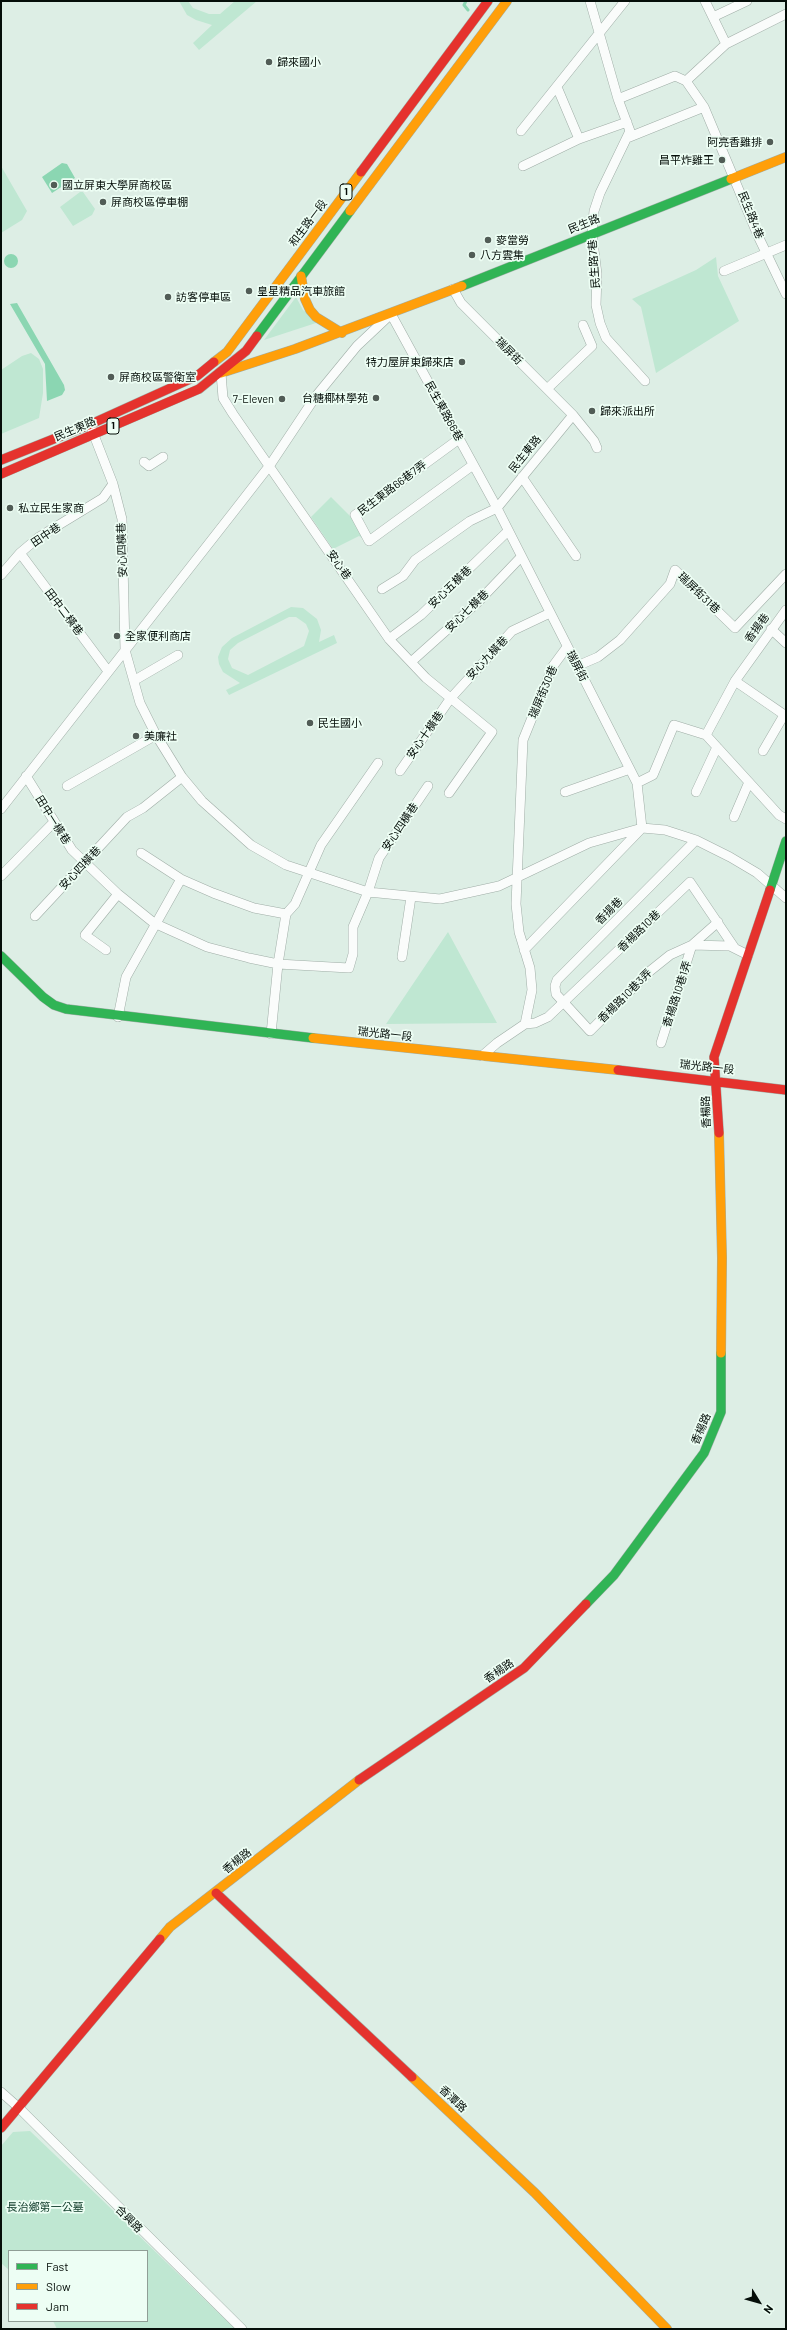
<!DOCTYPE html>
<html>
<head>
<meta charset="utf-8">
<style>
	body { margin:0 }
	#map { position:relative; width:787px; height:2330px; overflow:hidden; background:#ddeee5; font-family:Barlow,sans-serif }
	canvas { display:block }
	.frame { position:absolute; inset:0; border:2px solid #050e09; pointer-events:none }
	.legend { position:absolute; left:8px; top:2250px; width:140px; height:72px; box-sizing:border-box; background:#edfef4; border:1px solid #909e96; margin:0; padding:5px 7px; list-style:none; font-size:12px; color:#050e09 }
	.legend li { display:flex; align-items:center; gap:8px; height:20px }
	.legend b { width:20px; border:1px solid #909e96 }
	.north { position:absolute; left:739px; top:2282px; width:40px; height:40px; -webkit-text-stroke:3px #edfef4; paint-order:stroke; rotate:127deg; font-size:11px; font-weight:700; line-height:16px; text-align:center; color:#050e09 }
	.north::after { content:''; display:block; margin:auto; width:14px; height:18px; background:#050e09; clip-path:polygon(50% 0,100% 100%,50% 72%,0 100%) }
</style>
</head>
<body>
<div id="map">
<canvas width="787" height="2330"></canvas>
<div class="frame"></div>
<ul class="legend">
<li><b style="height:5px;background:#30b455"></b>Fast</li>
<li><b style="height:5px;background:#ff9f0a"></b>Slow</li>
<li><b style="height:5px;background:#e5322d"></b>Jam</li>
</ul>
<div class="north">N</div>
</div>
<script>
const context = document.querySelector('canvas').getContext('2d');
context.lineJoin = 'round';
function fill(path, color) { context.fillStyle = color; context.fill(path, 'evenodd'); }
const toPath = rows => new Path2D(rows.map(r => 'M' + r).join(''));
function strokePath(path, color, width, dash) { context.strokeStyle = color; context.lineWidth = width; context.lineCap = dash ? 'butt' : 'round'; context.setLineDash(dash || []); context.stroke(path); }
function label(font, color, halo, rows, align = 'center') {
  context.font = font + ' Barlow,"Noto Sans TC",sans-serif'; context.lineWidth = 3.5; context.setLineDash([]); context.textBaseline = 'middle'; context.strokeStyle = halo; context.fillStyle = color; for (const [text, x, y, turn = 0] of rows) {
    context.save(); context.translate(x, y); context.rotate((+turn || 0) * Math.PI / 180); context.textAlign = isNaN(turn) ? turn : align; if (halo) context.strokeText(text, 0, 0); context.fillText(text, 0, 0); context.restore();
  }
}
const green = toPath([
	[179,1,188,1,193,8,209,14,220,14,235,1,257,1,199,50,193,43,212,25,196,20,187,15],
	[1,166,27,211,22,220,1,233],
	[80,192,83,192,95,209,92,215,73,226,60,207],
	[716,257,718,276,739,321,656,373,641,307,632,299,696,270],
	[296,297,303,310,319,322,264,340],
	[31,353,39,359,43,369,43,393,39,418,1,434,1,370,22,356],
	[331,497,352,518,364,539,359,536,333,549,311,517],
	[291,607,303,608,317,619,321,630,319,642,334,635,337,643,229,695,226,690,240,683,223,672,219,664,218,657,222,647,232,638],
	[289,617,296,617,306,624,309,631,304,646,248,675,232,668,228,659,230,650,238,643],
	[448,932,497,1023,386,1024],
	[30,2131,97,2195,235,2329,57,2329,53,2321,147,2321,147,2251,9,2251,9,2270,1,2263,1,2146,13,2132]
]);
const water = toPath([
	[62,163,67,164,75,178,52,193,42,177],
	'4 261a7 7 0 1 1 14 0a7 7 0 1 1-14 0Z',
	[17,303,64,385,65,390,62,395,47,401,45,364,10,304]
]);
const stream = toPath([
	[466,1,464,5,468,10]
]);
const street = toPath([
	[590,1,618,99,630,131,600,193,594,211,592,234,597,274,596,305,600,323,606,338,645,381],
	[705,1,726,44],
	[713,17,747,1],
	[686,81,726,44,786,14],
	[557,87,579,139],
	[618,99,675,76,686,81,704,107,759,238,786,294],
	[521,131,625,1],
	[627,138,704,107],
	[523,166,579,139,627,122],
	[724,271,786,245],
	[453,289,461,303,573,415,594,441,597,448],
	[221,373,223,398,233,414,389,639,426,678,492,732,449,793],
	[547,389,592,346,583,325],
	[92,430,113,484,122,519,125,650,140,703,156,735,182,777,202,801,251,845,286,865,368,892,440,899,499,886,589,843,642,828,665,830,696,840,730,857,757,873,786,898],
	[459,439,355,515,369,541,473,465],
	[144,462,149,466,163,457],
	[522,477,576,556],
	[20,553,108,671],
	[1,575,20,553,39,537,103,498,113,484],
	[382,589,403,576,415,560,470,521,497,508,573,415],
	[771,629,786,643],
	[389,639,421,615,507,532],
	[411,662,478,602,521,557],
	[577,666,598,657,620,640,670,584,675,570,735,628,786,574],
	[135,680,178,655],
	[735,681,786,716],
	[706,735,735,681,786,610],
	[763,751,784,715],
	[400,771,450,699,512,631,550,613],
	[26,776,72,850,118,894,154,923,207,947,249,958,278,964,349,968,353,954,353,927,368,892,379,858,428,786],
	[637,783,653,775,674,725,706,735,779,815,786,819],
	[67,786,156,735],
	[565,792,630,769],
	[696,792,717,747],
	[1,809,235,510,270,465,316,396,357,346,391,314,497,508,637,783,642,828,524,950],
	[734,817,749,782],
	[696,840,557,980,555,986,556,994,590,1031,650,971,670,955,692,945,718,922],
	[141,853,181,879,213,893,254,908,286,914],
	[1,876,54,822],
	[35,916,127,817,143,808,182,777],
	[692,945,730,946,748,955],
	[106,950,85,935,118,894],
	[402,957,411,897],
	[118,1017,126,977,181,879],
	[525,1024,532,990,530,968,519,932,516,904,523,740,553,666,567,647],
	[271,1034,278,964,286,914,295,904,321,845,378,763],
	[661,1043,692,945],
	[482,1056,497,1043,525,1024,535,1023,548,1017,690,882,734,947],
	[1,2092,18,2107,242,2329]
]);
const fast = toPath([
	[462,286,731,179],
	[257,336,350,211],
	[770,890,786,841],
	[1,956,43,997,54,1005,66,1009,313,1038],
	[586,1604,614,1575,704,1453,721,1412,721,1353]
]);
const slow = toPath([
	[731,179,786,157],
	[350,211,507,1],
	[301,276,305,299,310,310,316,317,342,333],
	[214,362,227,352,361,172],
	[221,373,295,349,462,286],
	[313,1038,618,1070],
	[719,1133,722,1258,721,1353],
	[160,1939,170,1927,359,1780],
	[412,2077,535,2193,667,2329]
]);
const jam = toPath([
	[361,172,488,1],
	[1,460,91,424,197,376,214,362],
	[1,474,199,389,246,351,257,336],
	[618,1070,786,1090],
	[719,1133,714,1057,770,890],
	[359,1780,524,1668,586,1604],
	[216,1893,412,2077],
	[1,2128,160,1939]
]);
const markers = [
	[269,62,4,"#515c56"],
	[770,142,4,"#515c56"],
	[722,160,4,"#515c56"],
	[54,185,4,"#515c56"],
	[103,202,4,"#515c56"],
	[488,240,4,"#515c56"],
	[472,255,4,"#515c56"],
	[249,291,4,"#515c56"],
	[168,297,4,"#515c56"],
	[462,362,4,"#515c56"],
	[111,377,4,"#515c56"],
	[376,398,4,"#515c56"],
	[282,399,4,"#515c56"],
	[592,411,4,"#515c56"],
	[10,508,4,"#515c56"],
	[117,636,4,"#515c56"],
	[310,723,4,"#515c56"],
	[136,736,4,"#515c56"]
];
const shields = [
	[346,192,12],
	[113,426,12]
];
const shieldNames = [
	["1",346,192],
	["1",113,426]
];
const poiNames = [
	["歸來國小",277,62],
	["阿亮香雞排",762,142,"right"],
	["昌平炸雞王",714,160,"right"],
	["國立屏東大學屏商校區",62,185],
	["屏商校區停車棚",111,202],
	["麥當勞",496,240],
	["八方雲集",480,255],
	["皇星精品汽車旅館",257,291],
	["訪客停車區",176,297],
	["特力屋屏東歸來店",454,362,"right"],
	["屏商校區警衛室",119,377],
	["台糖椰林學苑",368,398,"right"],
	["7-Eleven",274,399,"right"],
	["歸來派出所",600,411],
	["私立民生家商",18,508],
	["全家便利商店",125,636],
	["民生國小",318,723],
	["美廉社",144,736]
];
const streetNames = [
	["民生路4巷",751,215,68],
	["和生路一段",308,223,-53],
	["民生路",584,224,-22],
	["民生路7巷",594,264,-94],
	["瑞屏街",509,351,45],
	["民生東路66巷",444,411,61],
	["民生東路",75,429,-23],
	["民生東路",525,454,-51],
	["民生東路66巷7弄",392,488,-37],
	["田中巷",46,535,-34],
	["安心四橫巷",122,550,-92],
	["安心巷",339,565,55],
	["安心五橫巷",450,587,-44],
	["瑞屏街31巷",699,593,44],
	["安心七橫巷",467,611,-44],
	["田中二橫巷",64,612,53],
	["香揚巷",757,628,-54],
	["安心九橫巷",487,658,-47],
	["瑞屏街",577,666,63],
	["瑞屏街30巷",543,692,-67],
	["安心十橫巷",425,735,-55],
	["田中一橫巷",53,820,58],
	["安心四橫巷",400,827,-56],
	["安心四橫巷",80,868,-47],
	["香揚巷",609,911,-45],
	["香楊路10巷",639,931,-44],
	["香楊路10巷1弄",677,994,-72],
	["香楊路10巷3弄",625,996,-45],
	["瑞光路一段",385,1034,6],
	["瑞光路一段",707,1067,6],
	["香楊路",706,1112,-92],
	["香楊路",701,1429,-67],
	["香楊路",499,1671,-34],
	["香楊路",237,1861,-38],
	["香潭路",453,2099,43],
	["合興路",129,2219,45]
];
const parkNames = [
	["長治鄉第一公墓",45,2207]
];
fill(green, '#bfe7d2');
fill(water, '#8bd6b2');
strokePath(stream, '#8bd6b2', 3);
strokePath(street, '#9fada6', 10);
strokePath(fast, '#9fada6', 10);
strokePath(slow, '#9fada6', 10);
strokePath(jam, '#9fada6', 10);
strokePath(street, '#fafcfb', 9);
strokePath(fast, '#30b455', 9);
strokePath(slow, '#ff9f0a', 9);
strokePath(jam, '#e5322d', 9);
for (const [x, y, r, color] of markers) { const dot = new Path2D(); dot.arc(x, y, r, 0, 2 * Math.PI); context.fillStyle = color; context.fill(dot); strokePath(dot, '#edfef4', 1.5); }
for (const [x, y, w] of shields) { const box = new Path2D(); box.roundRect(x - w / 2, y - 8, w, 16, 3); context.fillStyle = '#edfef4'; context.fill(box); strokePath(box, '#050e09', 1); }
label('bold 10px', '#050e09', null, shieldNames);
label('11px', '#050e09', '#edfef4', poiNames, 'left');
label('11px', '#050e09', '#edfef4', streetNames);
label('11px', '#093624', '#edfef4', parkNames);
</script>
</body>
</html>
